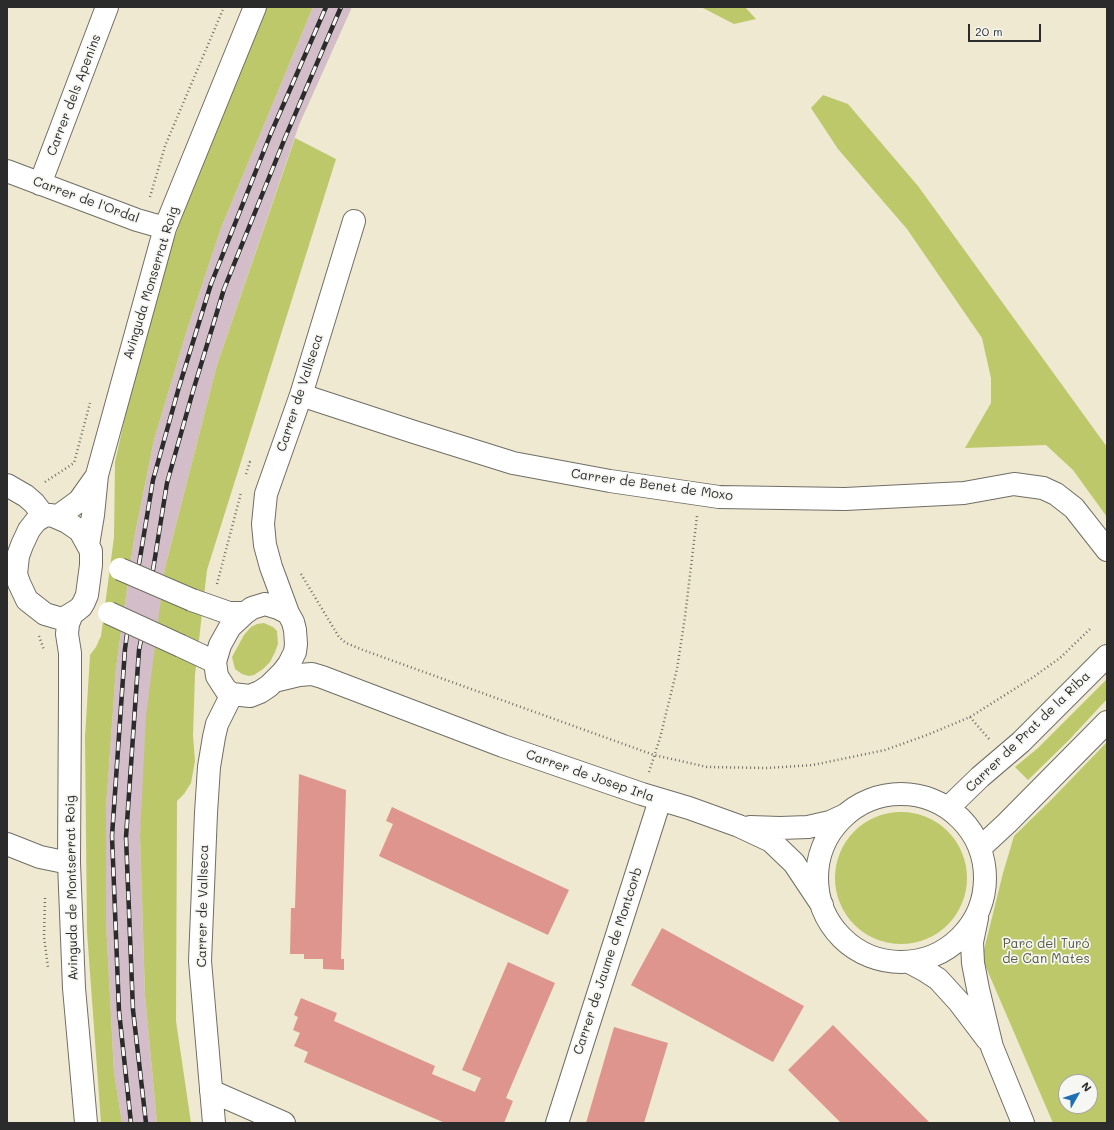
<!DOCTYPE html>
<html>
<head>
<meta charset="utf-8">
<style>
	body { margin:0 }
	#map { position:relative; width:1114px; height:1130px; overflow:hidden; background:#efe9d2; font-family:Mali,sans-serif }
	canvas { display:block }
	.frame { position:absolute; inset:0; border:8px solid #2b2b2b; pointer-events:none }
	.north { position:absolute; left:1058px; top:1074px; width:40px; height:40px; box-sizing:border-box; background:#f6f6f2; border:1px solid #a5a5a2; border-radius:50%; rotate:51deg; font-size:11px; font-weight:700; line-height:16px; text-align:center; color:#2b2b2b }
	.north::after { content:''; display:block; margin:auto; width:14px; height:18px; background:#1f6fb2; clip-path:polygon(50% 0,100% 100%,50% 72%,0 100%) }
	.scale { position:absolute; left:968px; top:24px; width:73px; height:18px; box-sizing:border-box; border:2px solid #2b2b2b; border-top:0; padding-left:5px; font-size:12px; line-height:14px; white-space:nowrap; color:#2b2b2b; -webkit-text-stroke:3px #f6f6f2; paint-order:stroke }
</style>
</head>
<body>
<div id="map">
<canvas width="1114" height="1130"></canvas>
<div class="frame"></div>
<div class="north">N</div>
<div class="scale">20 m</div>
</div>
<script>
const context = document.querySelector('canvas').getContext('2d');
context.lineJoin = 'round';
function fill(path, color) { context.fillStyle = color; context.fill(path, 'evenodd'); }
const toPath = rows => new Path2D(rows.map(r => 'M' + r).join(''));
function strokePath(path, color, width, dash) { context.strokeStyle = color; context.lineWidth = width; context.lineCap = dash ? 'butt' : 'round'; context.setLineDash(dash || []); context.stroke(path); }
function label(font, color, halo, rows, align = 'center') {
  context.font = font + ' Mali,sans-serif'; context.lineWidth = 3.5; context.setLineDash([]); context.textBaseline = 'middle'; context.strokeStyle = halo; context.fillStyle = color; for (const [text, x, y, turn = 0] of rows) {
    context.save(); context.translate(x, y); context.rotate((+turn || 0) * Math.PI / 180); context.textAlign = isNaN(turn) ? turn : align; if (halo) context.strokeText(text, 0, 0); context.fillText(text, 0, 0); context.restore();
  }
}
const industrial = toPath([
	[313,7,352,7,299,125,217,365,165,568,140,836,145,995,157,1123,122,1123,114,1072,106,922,106,808,116,668,134,539,154,440,187,330,221,228]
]);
const green = toPath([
	[264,7,313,7,221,228,187,330,154,440,134,539,116,668,106,808,106,922,114,1072,122,1123,101,1123,87,932,85,737,90,655,96,647,101,636,114,537,115,462,150,306,226,94],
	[701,7,745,7,756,19,734,24],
	[823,95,848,104,918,186,1107,447,1107,517,1073,470,1046,445,965,448,991,403,991,378,982,338,907,229,838,149,811,108],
	[295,138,336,159,207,570,195,675,193,735,195,761,191,783,184,794,177,801,176,1021,191,1123,157,1123,145,995,140,836,146,717,165,568,217,365],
	[264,623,273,627,277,631,278,644,275,652,270,662,263,669,254,675,249,676,242,674,235,669,232,657,244,635,251,627,257,624],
	[1107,679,1107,699,1069,740,1028,780,1015,767,1038,748],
	[1107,742,1107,1123,1053,1123,982,958,1003,873,1014,836,1051,800],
	[1066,1082,1090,1082,1090,1106,1066,1106],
	'835 878a66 66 0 1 1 132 0a66 66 0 1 1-132 0Z'
]);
const building = toPath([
	[299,774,346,790,341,959,344,959,344,970,323,969,323,959,304,959,304,954,290,954,291,908,295,908],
	[392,807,569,890,548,935,379,856,393,824,386,821],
	[662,928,804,1006,773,1062,631,985],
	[508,962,555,983,506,1098,513,1101,504,1123,445,1123,304,1062,308,1052,294,1046,300,1033,293,1030,298,1017,294,1015,301,998,337,1013,334,1021,435,1066,432,1074,475,1092,481,1078,462,1070],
	[833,1025,930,1123,841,1123,788,1070],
	[614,1027,668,1043,644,1123,586,1123]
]);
const path = toPath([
	[150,197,165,146,224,7],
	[246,474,250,462,253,463],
	[45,482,74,463,90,403],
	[301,574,339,637,346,643,363,650,654,755,707,767,766,768,813,765,885,750,927,735,970,717,1032,678,1060,658,1092,627],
	[217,584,241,493],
	[39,636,44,650],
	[970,717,989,739],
	[649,772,660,738,677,669,685,617,697,516],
	[45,898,44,937,48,967]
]);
const minor = toPath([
	[7,171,137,220,165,228],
	[40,184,107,7],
	[301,395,414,432,513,463,610,481,719,497,845,499,964,493,1014,484,1043,488,1056,494,1074,508,1107,550],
	[7,485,26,496,34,503,44,516],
	[51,515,67,522,80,531,91,551,91,565,87,595,84,602,81,607,76,611,66,617,62,619,45,614,27,600,19,583,16,574,18,556,22,545,29,530,36,521,44,516,51,515],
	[57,517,79,501,96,477],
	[88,545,93,515,97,475,165,228,255,7],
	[192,600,229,613,245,613],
	[265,604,278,608,288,613,293,622,295,630,296,644,295,652,289,664,283,672,269,686,260,692,250,696,232,694,226,690,217,676,215,662,220,645,230,627,245,613,252,608,265,604],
	[288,613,271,567,265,545,263,524,266,494,301,395,354,221],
	[72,614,68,624,67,634,70,653,70,693,69,863,74,988,86,1123],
	[181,646,215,662],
	[274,681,299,675,312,674,322,677,503,746,642,794,689,808,739,826,771,841,794,863,822,905],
	'817 878a84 84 0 1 1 168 0a84 84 0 1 1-168 0Z',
	[948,808,980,777,1021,742,1107,656],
	[750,827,780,828,808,827,830,822,845,815],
	[7,844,40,857,69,863],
	[980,848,1007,823,1107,722],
	[977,918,972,942,973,963,978,989,992,1047,1023,1123],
	[909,962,924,970,938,979,959,1002,987,1039],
	[211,1091,284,1123],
	[214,1123,200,961,206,813,209,767,214,737,217,724,232,694],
	[557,1123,660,800]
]);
const rail = toPath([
	[139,564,153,480,179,387,211,284,271,133,326,7],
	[153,570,167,483,193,391,224,289,285,138,341,7],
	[127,634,125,649,112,836,119,1011,131,1123],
	[141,640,139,650,126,837,133,1010,146,1123]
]);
const minorBridge = toPath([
	[120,569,192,600],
	[109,613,181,646]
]);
const streetNames = [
	["Carrer dels Apenins",74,95,-69],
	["Carrer de l'Ordal",86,200,20],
	["Avinguda Monserrat Roig",151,283,-73],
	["Carrer de Vallseca",300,393,-72],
	["Carrer de Benet de Moxo",652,485,8],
	["Carrer de Prat de la Riba",1028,732,-44],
	["Carrer de Josep Irla",590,776,19],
	["Avinguda de Montserrat Roig",72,888,-91],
	["Carrer de Vallseca",203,906,-89],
	["Carrer de Jaume de Montcorb",608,961,-72]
];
const parkNames = [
	["Parc del Turó",1046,944],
	["de Can Mates",1046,959]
];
fill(industrial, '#d2bdc8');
fill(green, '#bcc869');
fill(building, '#dd958d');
strokePath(minor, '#706e65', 24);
strokePath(path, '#706e65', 2.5, [1, 3]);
strokePath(minor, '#fff', 22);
strokePath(rail, '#2b2b2b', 4.5);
strokePath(rail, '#f6f6f2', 3, [9]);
strokePath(minorBridge, '#706e65', 24, []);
strokePath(minorBridge, '#fff', 22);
label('13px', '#2b2b2b', '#f6f6f2', streetNames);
label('13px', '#565a3e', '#f6f6f2', parkNames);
</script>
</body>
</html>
